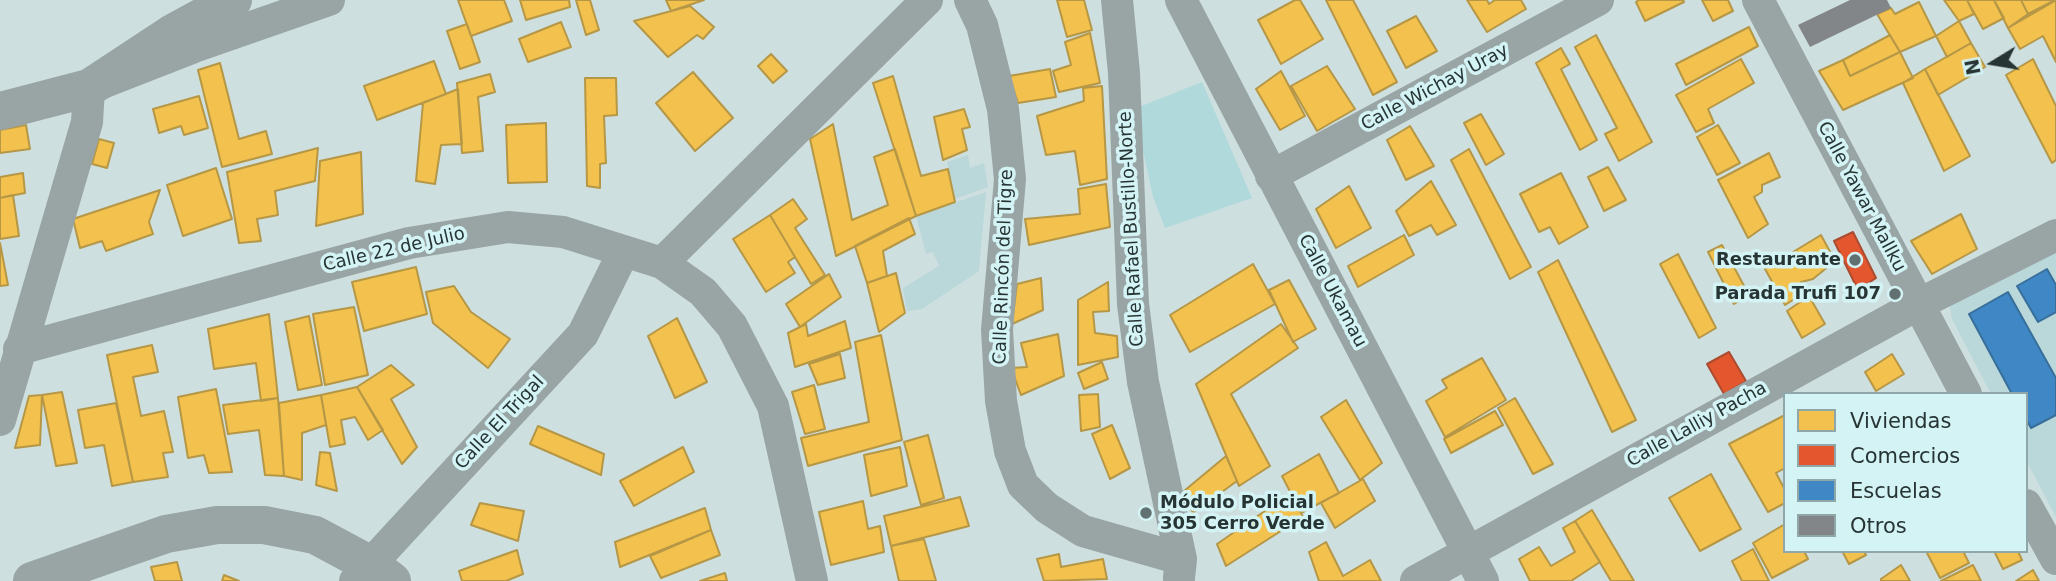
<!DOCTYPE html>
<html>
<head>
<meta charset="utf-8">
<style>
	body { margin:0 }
	#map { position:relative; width:2056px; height:581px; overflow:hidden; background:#cedfe0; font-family:"DejaVu Sans",sans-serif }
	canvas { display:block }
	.legend { position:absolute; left:1783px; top:392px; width:245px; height:161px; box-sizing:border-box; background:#d4f3f5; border:2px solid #8fa7a8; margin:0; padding:9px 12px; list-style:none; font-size:21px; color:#273434 }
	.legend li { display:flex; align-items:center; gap:14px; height:35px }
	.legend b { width:35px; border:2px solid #8fa7a8 }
	.north { position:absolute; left:1958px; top:28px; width:70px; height:70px; -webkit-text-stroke:5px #d4f3f5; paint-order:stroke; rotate:259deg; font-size:19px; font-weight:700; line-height:28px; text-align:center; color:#273434 }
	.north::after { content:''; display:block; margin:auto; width:24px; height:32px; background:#273434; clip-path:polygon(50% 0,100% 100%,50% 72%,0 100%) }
</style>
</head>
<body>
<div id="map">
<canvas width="2056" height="581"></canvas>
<ul class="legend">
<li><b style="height:19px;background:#f2c14e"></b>Viviendas</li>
<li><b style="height:19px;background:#e4572e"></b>Comercios</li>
<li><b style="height:19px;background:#3f88c5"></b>Escuelas</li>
<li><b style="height:19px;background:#828688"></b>Otros</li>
</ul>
<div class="north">N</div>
</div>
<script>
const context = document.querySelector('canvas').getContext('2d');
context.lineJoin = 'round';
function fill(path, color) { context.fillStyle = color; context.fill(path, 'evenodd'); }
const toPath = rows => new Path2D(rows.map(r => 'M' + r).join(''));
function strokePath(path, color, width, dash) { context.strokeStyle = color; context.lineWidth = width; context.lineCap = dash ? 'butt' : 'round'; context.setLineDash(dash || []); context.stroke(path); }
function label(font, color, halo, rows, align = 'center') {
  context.font = font + ' "DejaVu Sans",sans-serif'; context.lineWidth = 7; context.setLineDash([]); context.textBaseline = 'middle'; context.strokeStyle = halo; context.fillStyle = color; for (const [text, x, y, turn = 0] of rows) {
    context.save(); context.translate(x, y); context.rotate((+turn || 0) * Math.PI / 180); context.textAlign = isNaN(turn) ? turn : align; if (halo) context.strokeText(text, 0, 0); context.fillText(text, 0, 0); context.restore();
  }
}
const built = toPath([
	[968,155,970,168,984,163,988,187,955,199,947,162],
	[986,192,979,271,922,309,907,311,903,288,939,266,933,252,926,254,916,216],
	[2056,240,2056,517,2026,460,2026,394,1991,394,1952,319,1950,307,1956,293]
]);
const green = toPath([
	[1202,82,1252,198,1165,228,1153,197,1134,109]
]);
const homes = toPath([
	[458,0,504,0,512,21,471,36,458,0],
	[520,0,569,0,570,7,526,20,520,0],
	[576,0,590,0,599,30,586,35,576,0],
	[666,0,704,0,671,11,666,0],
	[1057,0,1084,0,1092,30,1067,37,1057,0],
	[1295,0,1300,0,1323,39,1281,64,1258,20,1295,0],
	[1326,0,1353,0,1397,82,1373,95,1326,0],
	[1467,0,1487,0,1489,4,1495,0,1521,0,1526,9,1487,32,1467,0],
	[1639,0,1683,0,1684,2,1645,21,1636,2,1639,0],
	[1702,0,1728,0,1733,11,1713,21,1702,0],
	[1944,0,1967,0,1974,14,1959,21,1944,0],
	[1967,0,1994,0,2004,18,1983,29,1967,0],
	[1994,0,2021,0,2028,14,2008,28,1994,0],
	[2021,0,2055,0,2028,14,2021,0],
	[2056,0,2056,62,2043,36,2020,49,2008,28,2056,0],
	[1919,2,1936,36,1900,52,1877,14,1891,8,1895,14,1919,2],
	[690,6,714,27,703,39,697,35,668,57,634,21,690,6],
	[1416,16,1437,51,1406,68,1387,31,1416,16],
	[1959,21,1971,43,1947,57,1936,36,1959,21],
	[561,22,571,47,528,62,519,39,561,22],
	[467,24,480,62,460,69,447,31,467,24],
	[1749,27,1758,46,1686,85,1676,64,1749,27],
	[1090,33,1100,83,1059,92,1053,71,1071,65,1065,42,1090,33],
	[1596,35,1652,142,1619,161,1605,134,1617,128,1575,47,1596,35],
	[1890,35,1900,52,1850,76,1843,60,1890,35],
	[1971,43,1985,67,1938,95,1925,69,1971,43],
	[1561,48,1570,64,1561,69,1597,140,1580,150,1536,63,1561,48],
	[1900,52,1913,78,1843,110,1819,71,1843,60,1850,76,1900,52],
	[771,54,787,71,773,83,758,66,771,54],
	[1741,59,1754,83,1708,109,1714,123,1696,132,1676,95,1741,59],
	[2033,59,2056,106,2056,160,2052,163,2006,75,2033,59],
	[434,61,446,94,377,120,364,86,434,61],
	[220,63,239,139,266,131,272,154,222,167,198,70,220,63],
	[1327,66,1355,109,1317,131,1291,86,1327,66],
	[1050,69,1056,97,1018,103,1009,76,1050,69],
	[1925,69,1970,156,1944,171,1903,83,1925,69],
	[1281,71,1305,116,1280,130,1256,89,1281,71],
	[693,72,733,118,695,151,656,103,693,72],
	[490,74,495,92,478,97,483,151,462,153,457,83,490,74],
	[893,76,921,176,948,169,955,202,916,216,873,83,893,76],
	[585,78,616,78,617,115,604,116,606,163,600,164,600,188,587,186,585,78],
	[1102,86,1107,179,1080,185,1075,151,1046,155,1037,116,1084,101,1083,88,1102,86],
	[458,89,462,144,441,145,435,184,416,181,423,103,458,89],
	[199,96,208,128,184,135,181,126,159,133,153,109,199,96],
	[964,109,970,127,962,129,967,150,943,160,934,117,964,109],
	[1481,114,1504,154,1486,165,1464,123,1481,114],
	[546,123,547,182,508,183,506,125,546,123],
	[833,124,852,220,888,205,874,157,895,149,916,216,836,256,810,139,833,124],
	[26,125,30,149,0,153,0,130,26,125],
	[1718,125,1740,163,1717,175,1697,137,1718,125],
	[1410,126,1434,166,1406,180,1387,140,1410,126],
	[99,139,114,143,107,168,92,164,99,139],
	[318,148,315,181,275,191,278,215,257,219,261,241,239,243,227,172,318,148],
	[1469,149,1531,267,1510,279,1451,160,1469,149],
	[361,152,363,214,316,226,320,161,361,152],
	[1769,153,1780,177,1762,185,1762,192,1754,197,1768,224,1748,238,1718,180,1769,153],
	[1608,167,1626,200,1604,211,1588,177,1608,167],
	[216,168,232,219,183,236,167,185,216,168],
	[23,173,25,193,0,198,0,177,23,173],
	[1561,173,1588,227,1559,244,1550,227,1539,232,1520,194,1561,173],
	[1431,181,1456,225,1437,235,1431,225,1409,236,1396,211,1431,181],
	[1106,184,1110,227,1029,245,1025,219,1080,214,1078,189,1106,184],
	[1349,186,1371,228,1336,248,1316,209,1349,186],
	[160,190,149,222,153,234,106,251,102,241,80,248,73,219,160,190],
	[13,195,19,236,0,239,0,198,13,195],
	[793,199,807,219,795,228,825,275,811,284,770,215,793,199],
	[1961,214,1977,249,1932,274,1911,241,1961,214],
	[770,215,795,257,788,262,795,273,766,292,733,239,770,215],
	[909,218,915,234,883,251,887,276,867,283,855,246,909,218],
	[1404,235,1414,255,1358,287,1348,266,1404,235],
	[1821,235,1835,261,1813,279,1801,282,1804,293,1785,305,1765,269,1821,235],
	[0,243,8,285,0,286,0,243],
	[1722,245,1749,295,1734,304,1708,252,1722,245],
	[1678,254,1716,328,1699,338,1660,264,1678,254],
	[1558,260,1636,420,1612,432,1538,272,1558,260],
	[1253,264,1275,304,1190,352,1170,315,1253,264],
	[416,267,427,314,364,331,352,282,416,267],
	[896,273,905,313,879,332,867,283,896,273],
	[829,274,841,297,800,327,786,304,829,274],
	[1041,278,1043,310,1012,324,1017,284,1041,278],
	[1289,280,1316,329,1293,342,1269,290,1289,280],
	[1108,282,1109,311,1093,312,1095,333,1117,336,1118,357,1078,365,1078,300,1108,282],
	[454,286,471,312,510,339,488,368,433,323,426,292,454,286],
	[1809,296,1825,324,1802,338,1787,311,1809,296],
	[354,307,368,375,325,385,313,314,354,307],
	[269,314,278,398,261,401,256,363,214,369,208,329,269,314],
	[309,316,322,385,298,390,285,322,309,316],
	[677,318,707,382,675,398,648,336,677,318],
	[845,321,851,348,795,367,788,333,806,324,808,336,845,321],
	[1281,324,1298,348,1231,394,1270,466,1239,486,1196,384,1281,324],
	[1058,334,1064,376,1021,395,1011,368,1027,367,1021,343,1058,334],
	[881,335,902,440,808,466,801,438,869,422,855,342,881,335],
	[152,345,158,372,133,377,141,416,164,411,173,452,163,453,168,477,133,482,107,355,152,345],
	[840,354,845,378,818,385,809,364,840,354],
	[1892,354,1904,374,1876,391,1865,372,1892,354],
	[1482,358,1506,400,1445,437,1426,401,1447,388,1442,380,1482,358],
	[1102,362,1108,379,1084,389,1078,373,1102,362],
	[391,365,414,385,391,399,417,447,402,464,357,387,391,365],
	[814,385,825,429,805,434,792,392,814,385],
	[357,387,383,430,368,440,355,417,341,420,345,444,330,447,321,395,357,387],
	[216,389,232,472,209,473,204,455,188,458,178,397,216,389],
	[62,392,77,463,56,466,42,395,62,392],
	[1098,394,1100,427,1081,431,1079,395,1098,394],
	[42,395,40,445,15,448,29,396,42,395],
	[321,395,326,425,302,433,302,480,284,476,279,403,321,395],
	[278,398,284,476,265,475,259,430,228,434,223,405,278,398],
	[1515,398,1553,464,1533,474,1498,408,1515,398],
	[1346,400,1382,463,1360,480,1321,417,1346,400],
	[116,403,133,482,112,486,104,445,85,448,78,410,116,403],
	[1495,411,1503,425,1451,453,1444,439,1495,411],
	[1785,415,1785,468,1776,473,1785,490,1785,503,1768,512,1729,444,1785,415],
	[1112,425,1130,468,1110,479,1092,434,1112,425],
	[538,426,604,454,601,475,530,444,538,426],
	[928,435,944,498,921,505,904,442,928,435],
	[683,447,694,472,634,506,620,481,683,447],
	[900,447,907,486,871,496,864,455,900,447],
	[320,452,330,453,337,491,316,485,320,452],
	[1319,454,1339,493,1301,513,1282,476,1319,454],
	[1226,456,1237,481,1193,513,1184,491,1226,456],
	[1711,474,1741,529,1700,551,1669,498,1711,474],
	[1363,479,1375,501,1335,528,1321,503,1363,479],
	[1291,493,1303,517,1226,566,1217,544,1291,493],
	[960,497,969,526,891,546,884,516,960,497],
	[863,501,868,529,880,526,884,552,831,565,819,512,863,501],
	[480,503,524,511,518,541,471,525,480,503],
	[705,508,711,530,620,567,615,542,705,508],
	[1592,510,1634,581,1611,581,1575,521,1592,510],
	[1575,521,1600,562,1571,581,1530,581,1519,559,1539,547,1551,566,1575,552,1563,528,1575,521],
	[1785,524,1785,551,1804,551,1808,559,1772,578,1753,543,1785,524],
	[711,530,720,555,661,578,650,556,711,530],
	[924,539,936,581,899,581,891,546,924,539],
	[1326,542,1343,576,1370,560,1381,581,1319,581,1309,552,1326,542],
	[1753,549,1769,581,1742,581,1732,561,1753,549],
	[517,550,523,574,506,581,462,581,459,571,517,550],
	[1842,551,1864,551,1866,555,1849,564,1842,551],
	[1926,551,1963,551,1969,563,1940,578,1926,551],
	[1994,551,2018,551,2022,560,2003,569,1994,551],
	[1059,554,1061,567,1103,559,1107,579,1044,581,1037,559,1059,554],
	[177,562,182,581,155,581,151,567,177,562],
	[1901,565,1910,581,1881,581,1881,579,1901,565],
	[1973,565,1981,581,1941,581,1973,565],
	[2033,570,2039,581,2016,581,2033,570],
	[725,573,727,581,700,581,725,573],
	[224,575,239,581,222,581,224,575]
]);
const shops = toPath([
	[1853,232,1876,278,1858,290,1834,241,1853,232],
	[1729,352,1746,381,1724,394,1707,364,1729,352]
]);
const schools = toPath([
	[2047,269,2056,285,2056,312,2038,322,2017,286,2047,269],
	[2008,292,2056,378,2056,415,2031,428,2026,419,2026,394,2012,394,1969,314,2008,292]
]);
const building = toPath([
	[1850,0,1887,0,1891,8,1810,47,1798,25]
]);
const minor = toPath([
	[970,0,982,25,1003,109,1010,179,997,330,1001,401,1010,451,1023,485,1047,508,1083,531,1181,559],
	[1117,0,1124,73,1133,304,1143,382,1181,559,1179,578],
	[1181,0,1483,581],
	[1758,0,1966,394],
	[1271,176,1598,0],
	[662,263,927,0],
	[19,349,409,243,508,227,563,232,662,263,703,292,732,326,773,406,812,581],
	[0,420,87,122,89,88,194,47,329,0],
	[2026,505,2056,559],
	[355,581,583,334,624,251],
	[1416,581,1917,305,2056,235]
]);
const tertiary = toPath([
	[0,111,89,88,171,34,233,0],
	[32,581,166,534,217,525,264,525,315,535,371,565,392,581]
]);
const markers = [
	[1855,260,7,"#617070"],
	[1895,294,7,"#617070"],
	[1146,513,7,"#617070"]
];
const streetNames = [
	["Calle Wichay Uray",1435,88,-28],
	["Calle Yawar Mallku",1861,197,62],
	["Calle Rafael Bustillo-Norte",1132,229,-93],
	["Calle 22 de Julio",394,250,-13],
	["Calle Rincón del Tigre",1004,267,-88],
	["Calle Ukamau",1332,291,62],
	["Calle El Trigal",500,423,-47],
	["Calle Lalliy Pacha",1697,425,-29]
];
const poiNames = [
	["Restaurante",1841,260],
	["Parada Trufi 107",1881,294],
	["Módulo Policial",1160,503,"left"],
	["305 Cerro Verde",1160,524,"left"]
];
fill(built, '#bad7d9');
fill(green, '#b0d9db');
fill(homes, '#f2c14e');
strokePath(homes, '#b59746', 2);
fill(shops, '#e4572e');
strokePath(shops, '#ab4c30', 2);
fill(schools, '#3f88c5');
strokePath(schools, '#386f9a', 2);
fill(building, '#828688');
strokePath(minor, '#99a4a5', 32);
strokePath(tertiary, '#99a4a5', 38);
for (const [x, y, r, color] of markers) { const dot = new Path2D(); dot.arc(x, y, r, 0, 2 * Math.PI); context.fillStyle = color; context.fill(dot); strokePath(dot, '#d4f3f5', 2.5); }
label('18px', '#273434', '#d4f3f5', streetNames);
label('bold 18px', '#273434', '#d4f3f5', poiNames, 'right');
</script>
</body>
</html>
